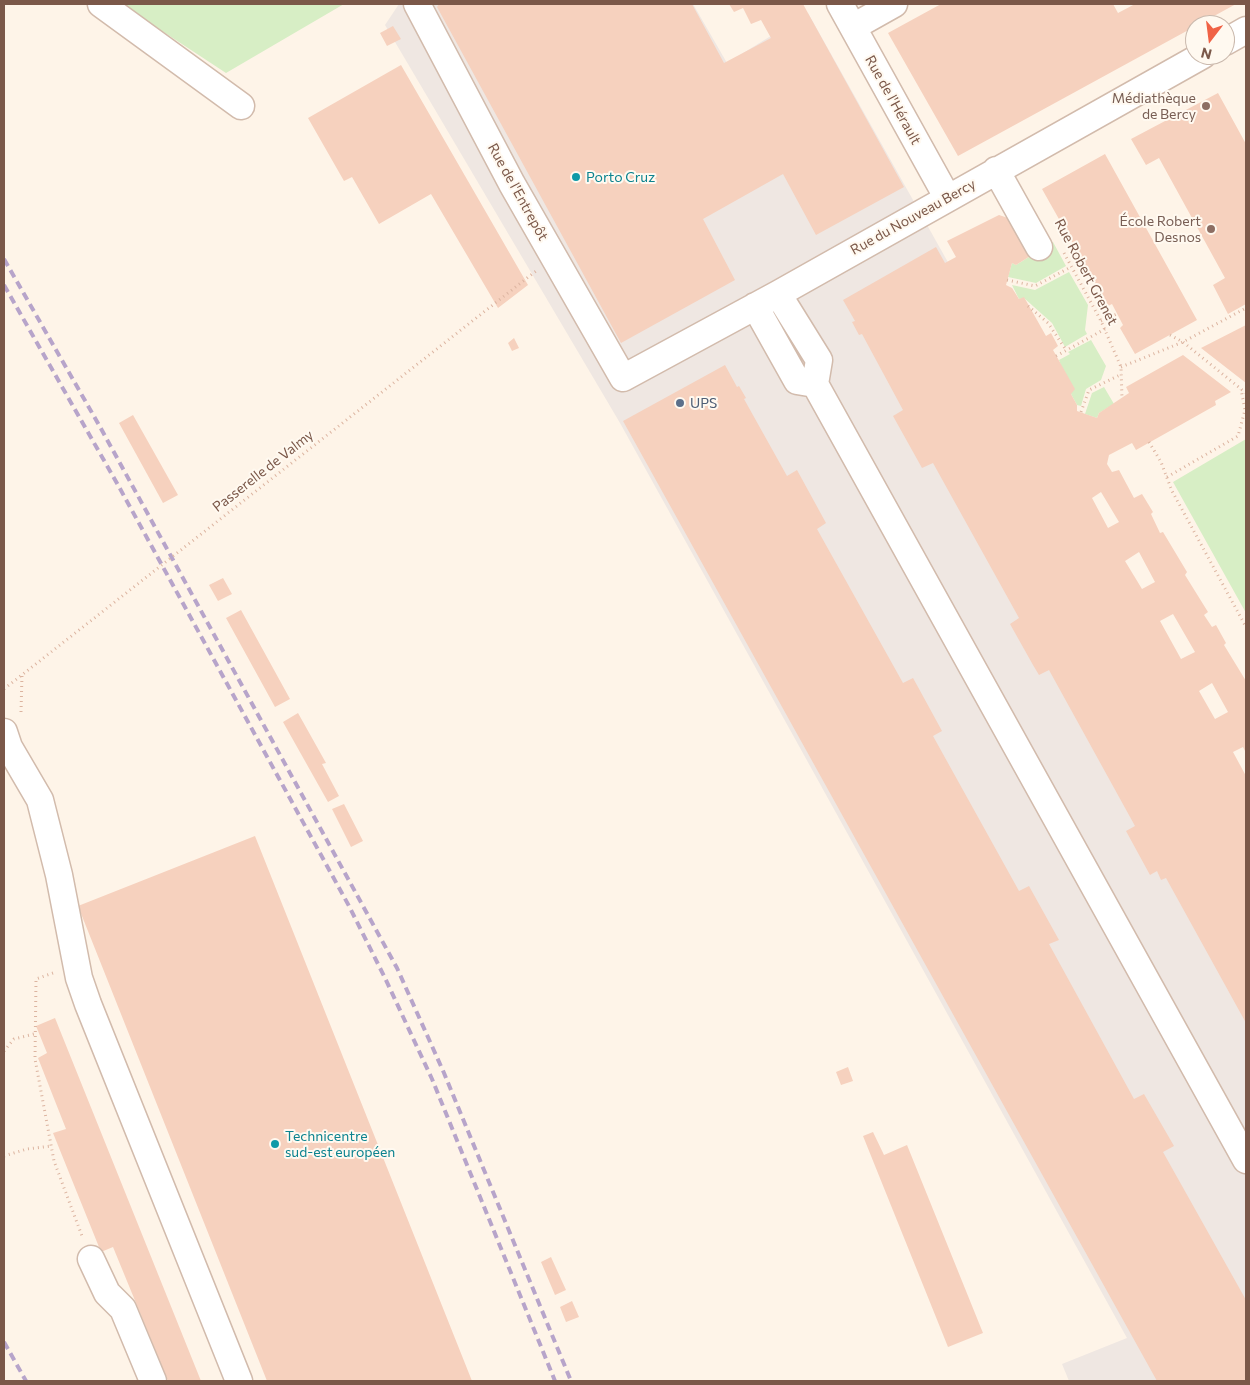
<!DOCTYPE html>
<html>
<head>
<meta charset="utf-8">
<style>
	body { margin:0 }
	#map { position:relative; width:1250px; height:1385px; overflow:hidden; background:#fef4e8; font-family:Commissioner,sans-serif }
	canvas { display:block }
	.frame { position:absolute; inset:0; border:5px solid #7b5849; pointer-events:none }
	.north { position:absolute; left:1185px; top:15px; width:50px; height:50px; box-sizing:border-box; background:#fff9f0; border:1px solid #cab9ad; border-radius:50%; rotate:195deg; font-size:14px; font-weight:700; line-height:20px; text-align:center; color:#7b5849 }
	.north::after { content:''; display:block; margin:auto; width:18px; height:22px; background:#f06245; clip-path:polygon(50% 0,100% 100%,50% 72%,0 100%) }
</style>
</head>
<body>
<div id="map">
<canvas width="1250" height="1385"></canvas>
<div class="frame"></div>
<div class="north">N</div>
</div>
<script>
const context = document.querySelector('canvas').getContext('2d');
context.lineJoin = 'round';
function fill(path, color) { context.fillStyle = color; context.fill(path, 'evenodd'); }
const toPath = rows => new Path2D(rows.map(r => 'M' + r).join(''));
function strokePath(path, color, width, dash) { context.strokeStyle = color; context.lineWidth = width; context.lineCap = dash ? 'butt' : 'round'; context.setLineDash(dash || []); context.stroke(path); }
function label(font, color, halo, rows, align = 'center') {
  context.font = font + ' Commissioner,sans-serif'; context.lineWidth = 4; context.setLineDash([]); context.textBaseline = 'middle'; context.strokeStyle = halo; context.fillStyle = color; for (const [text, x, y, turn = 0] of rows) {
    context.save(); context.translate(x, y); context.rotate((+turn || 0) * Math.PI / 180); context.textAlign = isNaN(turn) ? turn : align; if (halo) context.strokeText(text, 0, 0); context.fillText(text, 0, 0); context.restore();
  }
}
const industrial = toPath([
	[399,4,693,4,727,63,808,13,1246,793,1246,1381,1069,1381,1062,1364,1127,1338,620,423,385,25]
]);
const green = toPath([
	[121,4,344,4,226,73],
	[1053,242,1066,266,1036,283,1008,277,1012,263,1016,265],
	[1069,272,1088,305,1085,330,1087,334,1065,347,1052,323,1024,298,1019,299,1012,285,1035,290],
	[1091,340,1106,366,1101,380,1086,389,1081,406,1077,405,1071,394,1059,360,1070,354,1068,352],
	[1104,387,1114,404,1099,413,1097,418,1085,414,1092,393],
	[1246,439,1246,613,1173,482]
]);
const building = toPath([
	[439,4,692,4,724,63,771,38,761,20,751,24,743,8,734,12,729,4,803,4,904,187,816,235,783,174,703,219,735,280,621,343,437,7],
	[941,4,1113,4,1118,13,1135,4,1236,4,958,156,888,33],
	[393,26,401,39,387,46,380,33],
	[401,65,528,285,498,308,431,194,379,224,352,177,344,181,308,118],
	[1218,93,1246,144,1246,304,1228,314,1213,285,1225,278,1159,158,1146,165,1131,139],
	[1105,154,1197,320,1135,354,1120,328,1123,325,1112,304,1108,306,1042,189],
	[999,215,1008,218,1032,255,1016,265,1012,263,1006,285,1012,288,1019,299,1024,297,1046,336,1051,333,1058,346,1053,350,1075,389,1071,394,1077,405,1077,411,1097,418,1099,413,1129,393,1126,387,1183,355,1231,392,1215,401,1216,405,1136,450,1132,443,1109,455,1107,464,1112,472,1119,470,1134,498,1142,494,1153,512,1151,514,1160,533,1163,532,1187,572,1185,575,1208,612,1204,615,1212,627,1216,625,1226,643,1224,645,1246,681,1246,753,1243,747,1233,752,1246,776,1246,1023,1166,878,1161,880,1157,871,1150,875,1126,831,1135,826,1049,670,1039,675,1033,665,1010,624,1019,618,933,463,922,468,893,416,903,410,862,334,859,335,852,322,855,321,843,300,936,247,945,263,956,257,947,241],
	[1101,492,1119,522,1108,528,1092,498],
	[1139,552,1155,582,1142,589,1125,561],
	[1173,614,1195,652,1181,659,1160,621],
	[1212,683,1228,712,1215,719,1199,691],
	[1246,325,1246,383,1201,348],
	[514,338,519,348,512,351,508,343],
	[725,365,737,387,739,386,746,398,744,399,787,476,797,470,826,523,817,529,903,683,913,678,918,687,942,731,933,736,1019,891,1029,886,1059,940,1049,944,1134,1099,1144,1094,1174,1146,1163,1152,1246,1300,1246,1381,1157,1381,623,421],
	[133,415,178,495,163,503,119,423],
	[223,578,232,594,218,601,209,585],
	[241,610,290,699,275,707,226,618],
	[298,713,326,763,322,764,339,796,328,802,283,722],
	[344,804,363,841,351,847,332,809],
	[255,836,472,1381,267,1381,78,906],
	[55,1018,201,1381,168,1381,113,1247,101,1252,53,1133,66,1129,38,1058,47,1053,36,1026],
	[848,1067,853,1081,841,1085,836,1072],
	[873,1132,884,1155,907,1145,983,1333,948,1347,863,1136],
	[551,1257,566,1290,555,1295,541,1262],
	[572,1301,579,1317,566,1322,560,1307]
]);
const path = toPath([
	[1064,253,1101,321,1121,367,1122,399],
	[1007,280,1035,286,1071,267],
	[1028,306,1048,323,1066,350],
	[1101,321,1117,314],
	[1170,335,1183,342,1246,393],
	[1056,356,1105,329],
	[1121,367,1183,342,1246,308],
	[1081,412,1089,390,1122,374],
	[1149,442,1161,462,1172,491,1246,627],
	[1167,477,1238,436,1245,410,1241,389],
	[21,712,22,675],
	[53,973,36,979,35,1059,54,1161,82,1236],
	[4,1051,14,1039,34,1034],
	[4,1156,27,1149,51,1146]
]);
const minor = toPath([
	[101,4,241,106],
	[417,4,512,184,623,378,778,294,1203,55],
	[840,4,947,197],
	[853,27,894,4],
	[1225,42,1246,30],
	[996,170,1039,247],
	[755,306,797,381,815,384,819,360,778,294],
	[815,384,1246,1160],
	[4,732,9,747,40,800,59,875,79,978,88,1004,239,1381],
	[91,1259,107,1293,123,1309,153,1381]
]);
const rail = toPath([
	[4,259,99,425,397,968,444,1073,571,1381],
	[4,285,118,485,349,906,385,978,432,1079,555,1381],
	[4,1342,26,1381]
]);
const pathBridge = toPath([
	[4,689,536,271]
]);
const markers = [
	[1206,106,5,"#8d6e63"],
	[576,177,5,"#0f9aa8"],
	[1211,229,5,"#8d6e63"],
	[680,403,5,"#5c6f8a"],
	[275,1144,5,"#0f9aa8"]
];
const educationNames = [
	["Médiathèque",1196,98],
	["de Bercy",1196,114],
	["École Robert",1201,221],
	["Desnos",1201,237]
];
const streetNames = [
	["Rue de l'Hérault",893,100,61],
	["Rue de l'Entrepôt",518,192,61],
	["Rue du Nouveau Bercy",913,217,-29],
	["Rue Robert Grenet",1086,272,62],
	["Passerelle de Valmy",263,471,-38]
];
const cultureNames = [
	["Porto Cruz",586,177],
	["Technicentre",285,1136],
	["sud-est européen",285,1152]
];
const serviceNames = [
	["UPS",690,403]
];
fill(industrial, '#efe7e2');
fill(green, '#d7eec5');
fill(building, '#f6d1be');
strokePath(minor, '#d2bbac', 29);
strokePath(path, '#dcb4a0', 3, [1, 4]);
strokePath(minor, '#fff', 26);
strokePath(rail, '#b7a4ca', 4, [8, 5]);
strokePath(pathBridge, '#dcb4a0', 3, [1, 4]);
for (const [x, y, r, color] of markers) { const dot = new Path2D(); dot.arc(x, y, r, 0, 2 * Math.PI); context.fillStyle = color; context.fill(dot); strokePath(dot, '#fff9f0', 2); }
label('14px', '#785e54', '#fff9f0', educationNames, 'right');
label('14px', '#7b5849', '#fff9f0', streetNames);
label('14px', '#0d838f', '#fff9f0', cultureNames, 'left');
label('14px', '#4e5e75', '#fff9f0', serviceNames, 'left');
</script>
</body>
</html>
